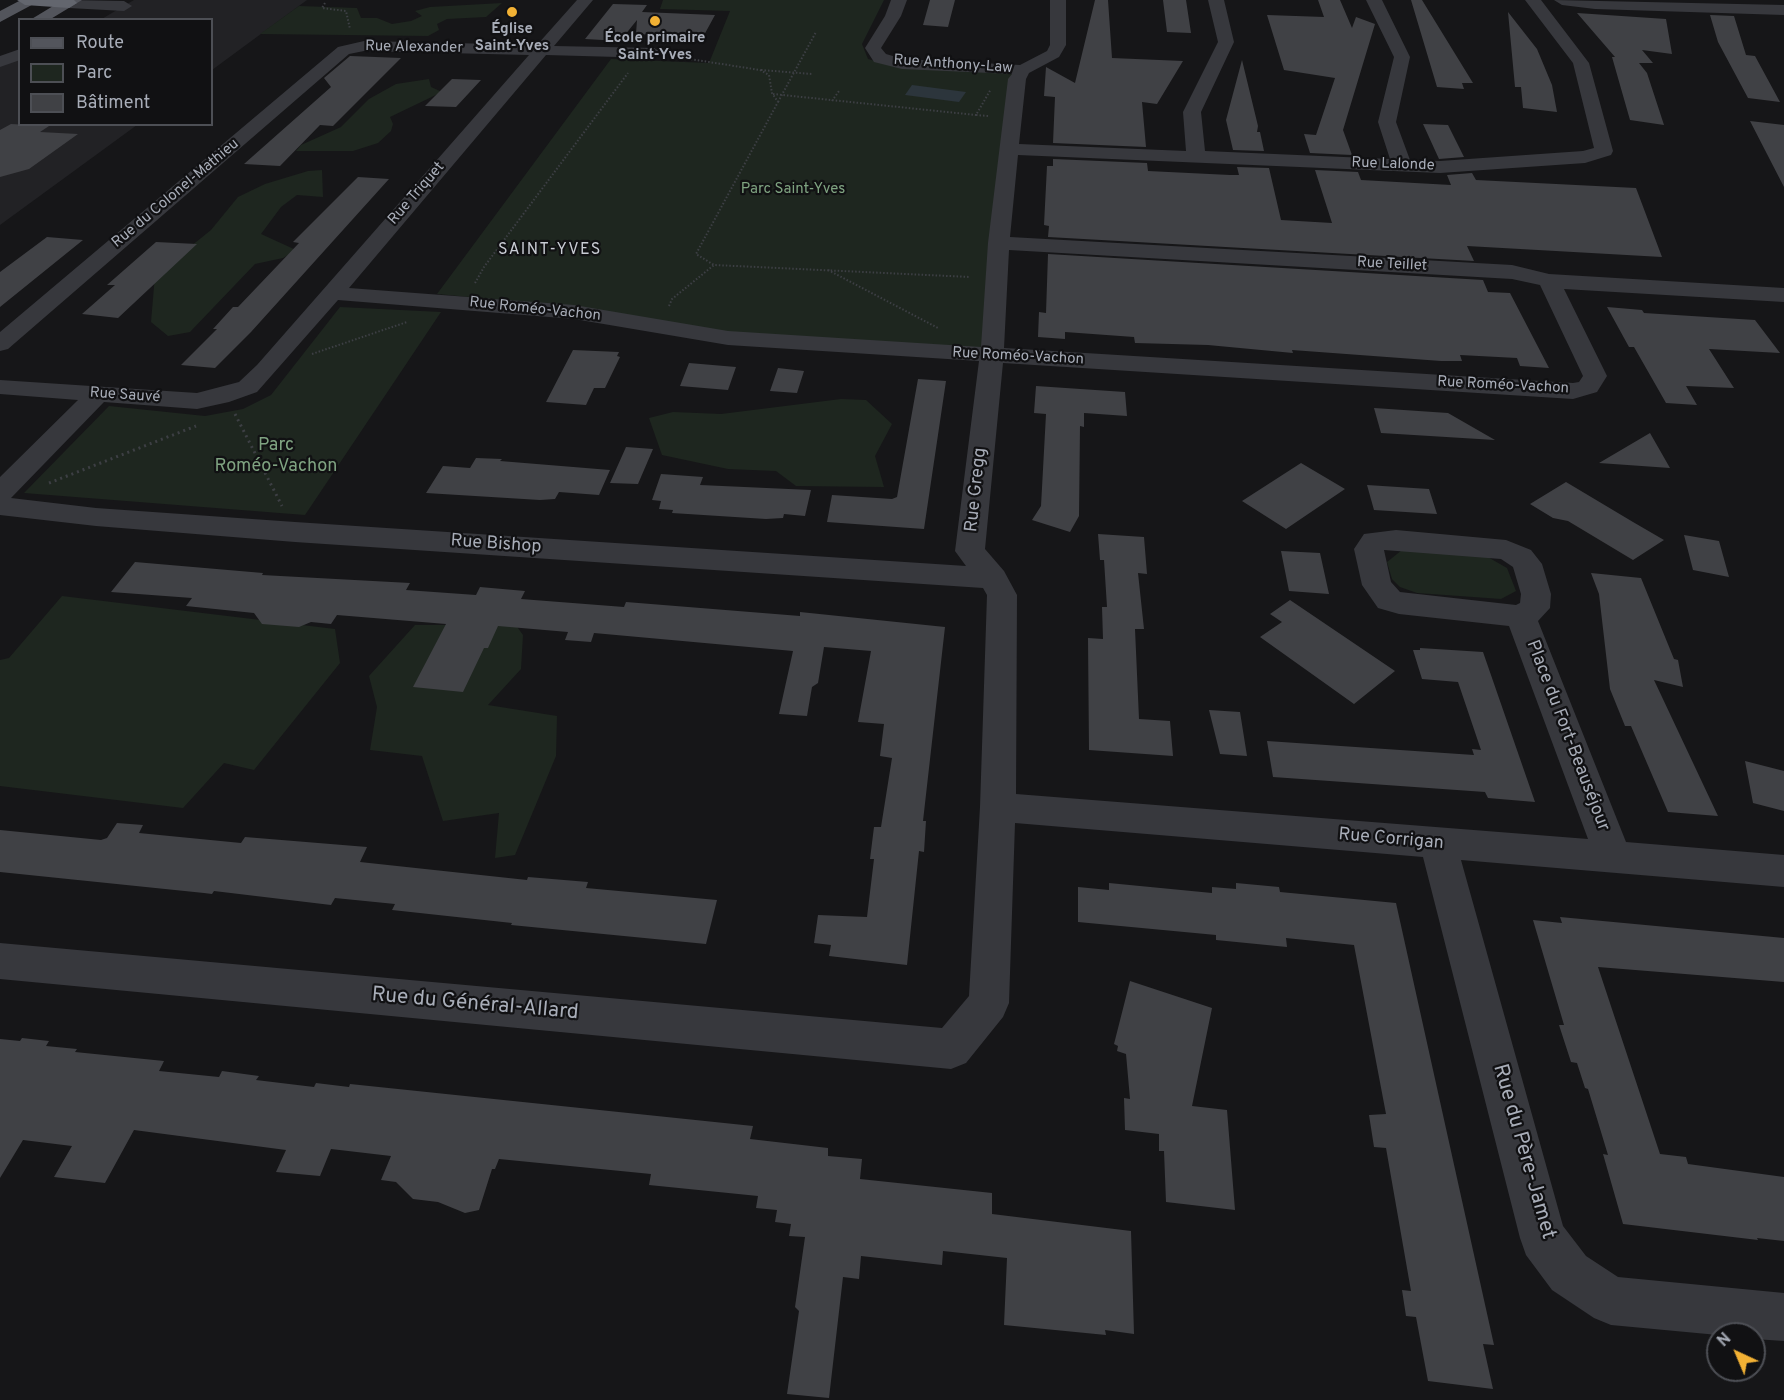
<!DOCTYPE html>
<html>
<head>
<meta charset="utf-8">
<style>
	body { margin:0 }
	#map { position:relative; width:1784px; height:1400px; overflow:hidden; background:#161618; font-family:Overpass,sans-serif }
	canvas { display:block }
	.legend { position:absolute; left:18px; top:18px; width:195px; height:108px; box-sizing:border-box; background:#111113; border:2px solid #4d4f55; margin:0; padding:8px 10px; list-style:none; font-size:18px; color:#a8adb8 }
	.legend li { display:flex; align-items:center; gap:12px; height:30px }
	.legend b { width:30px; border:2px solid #4d4f55 }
	.north { position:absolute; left:1706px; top:1322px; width:60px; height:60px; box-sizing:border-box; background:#111113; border:2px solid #4d4f55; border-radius:50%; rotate:316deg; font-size:16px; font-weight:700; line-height:24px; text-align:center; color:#a8adb8 }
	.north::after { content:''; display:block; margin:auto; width:21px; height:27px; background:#f2b134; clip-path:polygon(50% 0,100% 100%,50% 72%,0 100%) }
</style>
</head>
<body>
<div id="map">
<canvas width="1784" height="1400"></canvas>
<ul class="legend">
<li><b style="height:8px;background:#53555c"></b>Route</li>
<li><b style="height:16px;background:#1e261f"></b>Parc</li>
<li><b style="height:16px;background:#404145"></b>Bâtiment</li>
</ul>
<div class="north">N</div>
</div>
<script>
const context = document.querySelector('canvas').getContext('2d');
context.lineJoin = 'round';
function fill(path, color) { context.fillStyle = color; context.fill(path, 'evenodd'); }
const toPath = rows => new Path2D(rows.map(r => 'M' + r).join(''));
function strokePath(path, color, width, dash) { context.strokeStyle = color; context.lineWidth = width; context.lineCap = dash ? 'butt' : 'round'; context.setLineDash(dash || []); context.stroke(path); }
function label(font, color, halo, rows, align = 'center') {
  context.font = font + ' Overpass,sans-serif'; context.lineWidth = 4.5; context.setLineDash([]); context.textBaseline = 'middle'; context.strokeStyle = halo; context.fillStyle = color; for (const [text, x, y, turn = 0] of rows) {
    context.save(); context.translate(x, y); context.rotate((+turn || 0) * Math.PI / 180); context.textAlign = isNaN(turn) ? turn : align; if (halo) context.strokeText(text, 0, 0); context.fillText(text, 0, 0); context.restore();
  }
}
const built = toPath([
	[134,0,307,0,212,70,212,20,100,20],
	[19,54,20,124,137,125,0,225,0,62]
]);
const green = toPath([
	[663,0,884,0,862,44,868,59,893,66,1014,74,984,353,754,338,577,307,437,294,611,59,709,63,730,11,660,9],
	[502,3,486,17,447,19,437,24,439,30,428,36,260,34,299,6,357,8,361,18,377,18,392,24,411,21,422,16,415,11,430,7],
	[653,35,696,37,692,44,649,42],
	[429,79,431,87,442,92,390,117,393,124,391,131,378,143,353,151,296,151,301,145,341,127,369,99,396,84],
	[322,170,323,197,297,195,281,207,261,234,296,250,283,258,255,264,190,332,168,336,151,322,155,275,211,230,238,197,265,184,308,171],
	[340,307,441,312,305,515,24,493,109,406,205,416,243,409,271,395],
	[841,399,866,400,892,424,875,456,884,487,796,486,776,471,728,469,662,455,649,418,673,412,721,414],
	[1402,550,1486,556,1507,568,1516,591,1501,599,1417,593,1400,587,1392,579,1387,562],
	[62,596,335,629,340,663,254,770,224,763,183,808,0,786,0,660,9,658],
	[510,617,523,635,521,669,488,705,557,716,556,756,515,855,495,858,499,813,443,821,422,756,370,750,377,707,369,676,415,625,456,625]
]);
const water = toPath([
	[912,85,966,92,959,102,905,95]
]);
const building = toPath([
	[930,0,955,0,948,27,923,25],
	[1095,0,1108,0,1112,58,1183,61,1157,104,1142,102,1146,147,1053,143,1055,97,1044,96,1046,67,1075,83],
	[1163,0,1186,0,1191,33,1167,32],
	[1318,0,1340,0,1352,28,1356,17,1375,24,1343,130,1352,155,1310,153,1304,134,1316,135,1335,78,1284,70,1267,15,1324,17],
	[1411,0,1422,0,1473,83,1462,83,1464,89,1437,87],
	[613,4,647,5,642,12,715,15,703,37,636,34,637,20,620,41,585,39],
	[1508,12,1537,49,1552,85,1557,112,1523,108,1521,87,1515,87],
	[1577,13,1666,19,1672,54,1642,50,1653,63,1639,63,1647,73,1664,125,1630,120,1612,57,1615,57],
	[1710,15,1734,16,1746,55,1755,56,1780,102,1748,98,1718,42],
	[350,56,401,58,333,126,320,125,280,166,244,164,331,87,324,78],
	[1242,60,1258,126,1257,132,1260,132,1264,151,1233,150,1226,120],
	[452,79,481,80,456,107,425,106],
	[1750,121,1784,125,1784,187],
	[11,124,49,126,40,132,78,134,29,169,0,177,0,130],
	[1423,124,1448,125,1464,157,1439,159],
	[1053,159,1147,163,1148,171,1230,175,1239,175,1237,167,1269,168,1281,220,1332,223,1315,170,1358,172,1361,180,1451,185,1447,175,1472,173,1476,180,1636,188,1662,257,1467,246,1474,261,1048,237,1049,226,1044,225,1047,166,1053,166],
	[358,177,389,179,251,332,215,368,181,365,217,329,213,329,233,307,238,307,299,243,293,242],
	[47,237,83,240,0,307,0,272],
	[156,242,197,244,118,318,82,314,115,285,107,285],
	[1048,254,1483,280,1488,292,1510,293,1549,368,1520,366,1517,358,1460,355,1462,361,1441,361,1292,350,1293,353,1208,345,1135,343,1134,337,1065,332,1065,339,1038,337,1039,312,1046,313],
	[1607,307,1642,310,1644,313,1755,320,1780,353,1709,349,1734,388,1686,386,1697,405,1666,403,1634,347,1629,347],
	[573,350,619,352,617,356,620,357,605,388,594,388,586,405,546,402],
	[689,363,736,367,728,390,680,386],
	[778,368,804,371,797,393,770,391],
	[918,379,946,381,924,529,827,522,832,495,892,499,897,497],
	[1036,386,1125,392,1127,416,1084,413,1084,427,1080,426,1079,516,1070,532,1032,520,1041,506,1046,414,1034,413],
	[1374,408,1448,413,1495,440,1381,433],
	[1650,433,1670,468,1599,463],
	[626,447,653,449,638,484,610,483],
	[476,458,502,459,500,461,610,470,599,495,559,492,555,499,540,500,426,493,443,466,470,468],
	[1301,463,1345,489,1286,529,1242,501],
	[661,474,703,477,700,485,811,490,805,516,784,514,783,518,766,519,672,513,673,510,659,509,661,501,652,500],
	[1566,482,1633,522,1664,540,1633,560,1568,521,1553,518,1530,504],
	[1367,485,1429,489,1437,514,1374,510],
	[1098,534,1144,537,1147,574,1138,573,1144,629,1135,629,1139,719,1170,721,1173,756,1089,750,1088,638,1103,639,1102,607,1107,607,1104,560,1100,560],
	[1684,535,1719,541,1729,577,1693,570],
	[1281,551,1320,553,1329,594,1289,591],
	[135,562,263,573,262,575,410,583,406,590,476,595,480,587,525,591,521,599,624,607,626,602,800,616,800,612,945,627,923,821,926,821,924,852,919,851,907,965,829,956,831,945,814,943,818,915,867,917,874,859,870,859,874,827,881,827,892,758,880,756,884,724,858,722,871,651,824,647,818,683,812,687,807,716,779,714,793,651,594,633,591,642,565,640,568,632,498,626,488,648,484,648,463,692,413,687,446,624,337,615,331,624,311,622,299,627,262,624,254,613,186,606,192,598,111,592],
	[1591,573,1641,578,1674,659,1678,660,1683,687,1654,680,1718,816,1668,812,1631,726,1625,726,1610,689,1599,594],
	[1290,600,1361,648,1395,671,1354,704,1260,637,1282,622,1270,614],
	[1420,648,1483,652,1535,802,1488,798,1485,792,1273,777,1267,741,1474,755,1472,749,1481,750,1458,682,1422,679,1413,650,1420,650],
	[1209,710,1240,712,1247,756,1220,754],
	[1745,761,1784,771,1784,811,1753,803],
	[117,823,143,825,139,833,241,843,245,837,367,847,360,862,527,880,528,877,588,882,586,888,717,900,706,944,511,925,512,923,392,910,395,904,335,898,331,905,214,891,212,894,204,893,0,872,0,830,101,840,107,838],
	[1109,883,1212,893,1212,887,1236,889,1236,883,1279,887,1280,892,1396,903,1494,1345,1483,1344,1493,1389,1428,1381,1416,1317,1406,1316,1402,1290,1411,1291,1386,1148,1374,1147,1369,1115,1386,1114,1354,945,1286,938,1287,947,1216,940,1216,935,1078,922,1078,887,1109,890],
	[1560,917,1784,938,1784,982,1598,967,1660,1154,1686,1157,1688,1164,1784,1177,1784,1241,1757,1238,1758,1240,1623,1224,1603,1154,1608,1155,1588,1089,1585,1088,1577,1063,1571,1062,1559,1025,1564,1025,1533,920,1562,923],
	[1130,981,1212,1008,1192,1106,1227,1110,1235,1210,1166,1202,1164,1151,1159,1151,1159,1134,1125,1130,1124,1098,1130,1099,1126,1054,1117,1051,1118,1046,1114,1044],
	[22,1038,49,1041,46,1046,77,1049,75,1052,164,1061,159,1071,219,1077,222,1071,259,1076,256,1080,314,1087,316,1083,349,1087,350,1084,753,1126,750,1139,828,1148,828,1156,862,1159,860,1179,992,1193,992,1214,1131,1231,1134,1334,1105,1330,1106,1335,1004,1325,1007,1258,943,1251,942,1265,861,1256,859,1279,843,1277,829,1398,787,1394,799,1311,795,1307,805,1237,789,1236,791,1224,775,1222,777,1210,756,1208,758,1196,649,1185,651,1174,499,1159,495,1169,492,1169,479,1210,465,1213,438,1202,413,1199,396,1182,381,1180,391,1156,331,1149,320,1176,276,1172,286,1150,134,1130,105,1183,54,1177,72,1146,23,1140,0,1178,0,1039,20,1041]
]);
const pathFar1 = toPath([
	[325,3,322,8,346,11,350,29],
	[677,57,760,70,769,75,772,93,778,102,696,254,714,265,970,277],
	[761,70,812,74],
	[773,94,976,115],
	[832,101,839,91],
	[778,102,816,32],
	[988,116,976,115,991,89],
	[828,270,938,328],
	[475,283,484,267,628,73],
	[669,306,672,299,714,265],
	[312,354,407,322]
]);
const path = toPath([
	[235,414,282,506],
	[49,483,196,426]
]);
const minor = toPath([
	[64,0,124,1,132,6,124,11,69,8,64,6,61,3,64,0],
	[577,0,593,0,554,46,654,48,662,53,654,58,546,55,349,288,574,305,728,331,981,347,988,243,1008,79,1012,74,902,69,874,62,865,48,885,16,891,0,907,0,901,16,881,48,886,54,903,59,1020,65,1047,51,1050,45,1050,0,1066,0,1066,45,1059,57,1029,73,1026,79,1019,144,1186,151,1183,112,1218,42,1208,0,1224,0,1234,42,1201,112,1205,151,1390,159,1378,122,1394,57,1366,0,1382,0,1410,57,1396,122,1410,160,1440,161,1583,151,1594,148,1573,63,1525,0,1541,0,1589,63,1613,151,1611,155,1585,163,1440,173,1018,155,1010,237,1512,265,1549,274,1784,288,1784,302,1564,289,1607,376,1597,392,1573,399,1003,363,985,549,1004,571,1017,595,1016,794,1588,839,1509,626,1399,614,1378,608,1362,585,1354,549,1364,534,1396,530,1506,540,1531,550,1542,564,1551,594,1550,608,1538,621,1626,842,1784,855,1784,887,1461,860,1563,1226,1586,1256,1618,1277,1784,1293,1784,1341,1754,1339,1754,1334,1718,1335,1611,1325,1594,1318,1552,1290,1526,1255,1520,1238,1423,857,1015,823,1009,1003,1003,1017,966,1063,951,1069,0,979,0,943,942,1028,969,996,980,807,987,595,983,588,295,542,96,526,0,515,0,477,78,400,0,394,0,380,197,393,239,382,257,365,529,55,364,51,349,54,8,349,0,351,0,332,338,47,364,41,537,45,577,0],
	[1009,250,1512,279,1540,285,1583,376,1579,382,1573,383,1004,348,1009,250],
	[338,300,574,319,728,345,979,361,955,551,966,566,295,522,96,508,11,498,104,402,197,409,229,402,257,392,338,300],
	[1384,550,1501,559,1513,567,1521,594,1520,603,1516,605,1400,592,1391,582,1384,550],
	[1554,0,1784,5,1784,15,1595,9,1562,5,1554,0],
	[20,49,20,60,0,67,0,56,20,49]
]);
const major = toPath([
	[21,0,41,0,0,22,0,11,21,0],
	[63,0,82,0,49,20,30,20,63,0]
]);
const highway = toPath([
	[17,0,74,0,77,3,69,8,25,5,17,0]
]);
const markers = [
	[512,12,6,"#f2b134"],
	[655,21,6,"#f2b134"]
];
const farPoinames = [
	["Église",512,30],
	["Saint-Yves",512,47],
	["École primaire",655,39],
	["Saint-Yves",655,56]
];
const farStreetnames = [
	["Rue Alexander",414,48,1],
	["Rue Anthony-Law",953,65,4],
	["Rue Lalonde",1393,165,2],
	["Rue du Colonel-Mathieu",176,194,-40],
	["Rue Triquet",417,194,-49],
	["Rue Teillet",1392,265,3],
	["Rue Roméo-Vachon",535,310,6],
	["Rue Roméo-Vachon",1018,357,3],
	["Rue Roméo-Vachon",1503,386,3],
	["Rue Sauvé",125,396,4]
];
const farParknames = [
	["Parc Saint-Yves",793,190]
];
const farNeighbourhoodnames = [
	["SAINT-YVES",550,251]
];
const parkNames = [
	["Parc",276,446],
	["Roméo-Vachon",276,467]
];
const streetNames = [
	["Rue Gregg",977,490,-84],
	["Rue Bishop",496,545,4],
	["Place du Fort-Beauséjour",1567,736,69],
	["Rue Corrigan",1391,840,5]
];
const nearStreetnames = [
	["Rue du Général-Allard",475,1005,5],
	["Rue du Père-Jamet",1523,1152,74]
];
fill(built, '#222225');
fill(green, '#1e261f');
fill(water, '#2c353c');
fill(building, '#404145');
strokePath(pathFar1, '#3d3f44', 2, [1.5, 2]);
strokePath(path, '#3d3f44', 3, [2, 4]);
fill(minor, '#37383d');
fill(major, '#53555c');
fill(highway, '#63666e');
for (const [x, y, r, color] of markers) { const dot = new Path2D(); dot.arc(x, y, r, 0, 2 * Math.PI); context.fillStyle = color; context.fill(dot); strokePath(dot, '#111113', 2); }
label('bold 15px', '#a8adb8', '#111113', farPoinames);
label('15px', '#a8adb8', '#111113', farStreetnames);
label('15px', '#7fa381', '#111113', farParknames);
context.letterSpacing = '1.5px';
label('16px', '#c9ccd4', '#111113', farNeighbourhoodnames);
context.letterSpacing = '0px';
label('18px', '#7fa381', '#111113', parkNames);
label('18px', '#a8adb8', '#111113', streetNames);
label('21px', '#a8adb8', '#111113', nearStreetnames);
</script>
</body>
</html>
